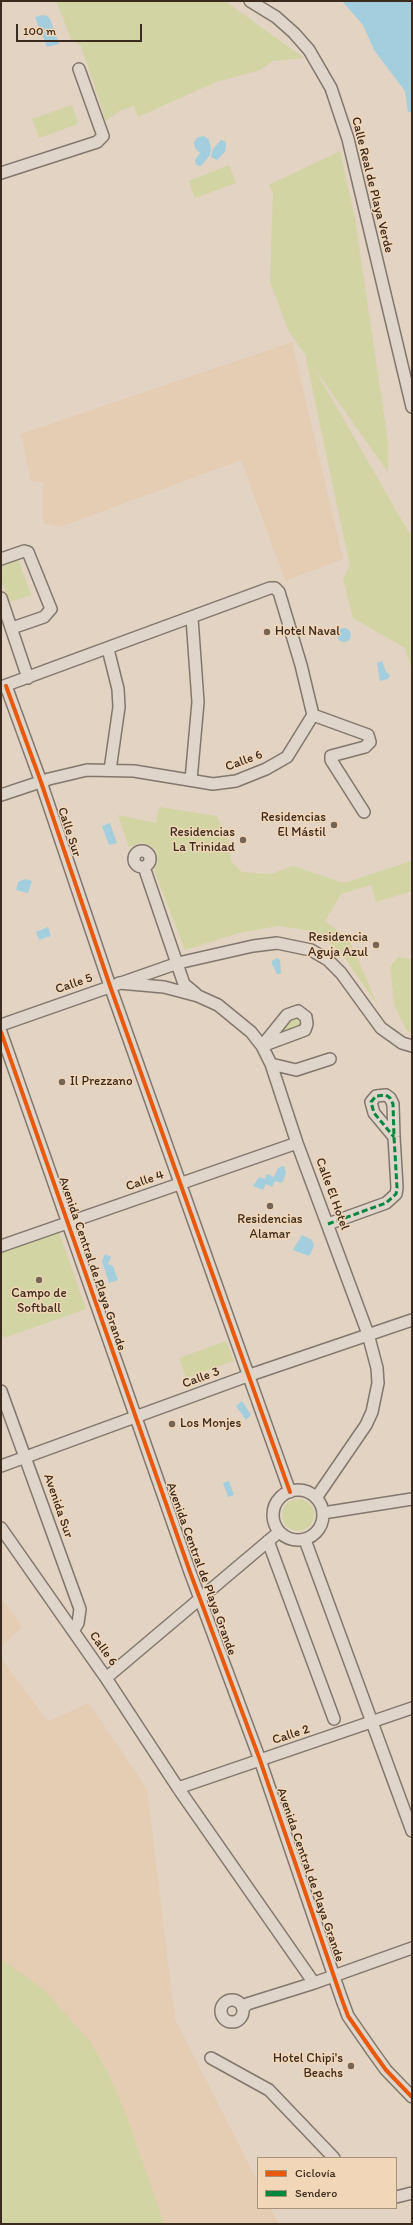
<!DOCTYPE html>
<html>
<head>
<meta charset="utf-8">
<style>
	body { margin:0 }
	#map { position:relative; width:413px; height:2225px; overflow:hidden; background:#e3d3c2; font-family:Itim,sans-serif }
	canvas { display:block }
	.frame { position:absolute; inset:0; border:2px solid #3b2a1e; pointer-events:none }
	.legend { position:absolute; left:257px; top:2157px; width:140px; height:52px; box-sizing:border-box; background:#f1d7b8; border:1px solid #a8927a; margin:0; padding:5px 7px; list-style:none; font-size:12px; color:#3b2a1e }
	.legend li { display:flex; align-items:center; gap:8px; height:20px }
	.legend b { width:20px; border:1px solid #a8927a }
	.scale { position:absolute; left:16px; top:24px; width:126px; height:18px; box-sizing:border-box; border:2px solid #3b2a1e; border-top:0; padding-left:5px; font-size:12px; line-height:14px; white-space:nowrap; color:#3b2a1e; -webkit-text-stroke:3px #f1d7b8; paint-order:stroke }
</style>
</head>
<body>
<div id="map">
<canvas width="413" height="2225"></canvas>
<div class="frame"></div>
<ul class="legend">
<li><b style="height:5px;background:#e8590c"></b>Ciclovía</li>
<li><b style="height:5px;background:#00873e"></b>Sendero</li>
</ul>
<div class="scale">100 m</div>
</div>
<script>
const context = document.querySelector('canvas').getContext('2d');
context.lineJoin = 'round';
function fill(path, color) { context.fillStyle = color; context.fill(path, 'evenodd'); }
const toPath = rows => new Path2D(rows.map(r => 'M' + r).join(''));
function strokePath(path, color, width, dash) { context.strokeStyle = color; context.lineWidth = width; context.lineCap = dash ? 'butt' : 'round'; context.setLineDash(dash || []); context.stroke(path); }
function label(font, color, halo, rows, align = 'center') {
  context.font = font + ' Itim,sans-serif'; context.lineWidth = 3; context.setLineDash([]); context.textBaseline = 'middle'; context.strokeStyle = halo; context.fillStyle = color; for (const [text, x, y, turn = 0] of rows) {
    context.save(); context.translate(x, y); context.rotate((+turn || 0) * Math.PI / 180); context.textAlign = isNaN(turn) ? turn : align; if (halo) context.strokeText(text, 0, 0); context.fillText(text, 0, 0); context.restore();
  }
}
const built = toPath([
	[292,342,343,559,285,581,241,460,60,527,43,523,43,482,31,481,21,434],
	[1,1597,22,1627,1,1647],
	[1,1658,48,1721,89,1703,147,1789,175,2019,258,2182,258,2208,271,2208,279,2224,1,2224]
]);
const green = toPath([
	[54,1,225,1,304,58,273,61,260,70,216,82,138,117,134,106,119,111,106,121,81,46,71,39,57,3],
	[72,105,78,124,39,138,32,119],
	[340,151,355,219,388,442,388,472,314,368,412,538,412,671,405,648,353,618,343,579,350,566,305,354,289,332,270,282,273,192,269,185],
	[229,165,236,183,195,198,189,181],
	[18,559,31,595,9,602,1,578,1,565],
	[159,807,217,816,229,841,231,861,242,872,271,874,293,866,344,883,411,861,412,857,412,891,376,902,371,885,341,894,325,921,349,939,378,1006,340,951,313,931,278,926,239,933,185,950,154,870,157,862,156,851,151,845,140,843,129,847,118,815,156,823],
	[398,957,412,959,412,1033,407,1031,395,1007,390,967],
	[293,1015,301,1018,303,1027,280,1035,288,1017],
	[59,1232,86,1309,4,1338,1,1330,1,1252],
	[226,1341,234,1361,186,1378,179,1358],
	'282 1515a16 16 0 1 1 32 0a16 16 0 1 1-32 0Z',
	[1,1959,44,1990,90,2042,108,2072,126,2114,164,2224,1,2224]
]);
const water = toPath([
	[342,1,412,1,412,112,408,112,405,91,374,50,363,25],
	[42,15,47,16,50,19,59,44,47,47,35,17],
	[204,136,209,140,211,148,210,155,201,166,196,165,195,160,200,153,195,148,194,142,198,137],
	[221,140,225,141,226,145,225,152,217,160,211,157,213,149],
	'337 635a7 7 0 1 1 14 0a7 7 0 1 1-14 0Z',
	[382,661,386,672,390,675,388,679,380,681,377,663],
	[110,823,117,843,109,845,102,826],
	[25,879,32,881,28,893,16,890,18,882],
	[48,927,51,936,39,940,36,932],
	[277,958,280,960,281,972,280,974,277,974,272,964,272,961],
	[284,1166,286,1173,282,1183,275,1181,272,1187,266,1184,263,1190,253,1186,259,1177,265,1179,267,1174,274,1177,278,1168],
	[302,1235,312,1240,314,1246,309,1256,293,1250],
	[105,1254,111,1257,108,1264,113,1266,118,1280,109,1283,102,1261],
	[242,1401,251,1415,246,1420,236,1406],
	[229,1481,234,1495,228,1497,223,1483]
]);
const minor = toPath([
	[250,1,276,17,294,33,309,50,331,88,348,139,412,407],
	[1,173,97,142,103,136,79,69],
	[1,559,24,551,28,552,51,609,44,617,12,628],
	[1,598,28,678],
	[108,649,118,689,119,707,110,770],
	[6,686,41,782,110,986,290,1492],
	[1,687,270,588,275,588,279,592,301,665,313,715,287,757,266,769,236,781,213,784,134,771,87,770,49,779,1,795],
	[313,715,368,735,370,742,365,747,331,756,331,760,364,812],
	[191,780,198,702,192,618],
	'134 859a8 8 0 1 1 16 0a8 8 0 1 1-16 0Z',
	[144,867,184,984,196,994],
	[119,983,164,987,198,996,218,1005,251,1032,262,1046,271,1064,297,1143,368,1334,377,1368,378,1383,372,1412,366,1425,316,1498],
	[298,1011,306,1017,307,1024,305,1030,262,1046,287,1015,298,1011],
	[1,1025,178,963,253,946,277,943,311,950,328,960,341,973,381,1028,402,1043,412,1046],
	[1,1032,190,1572,260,1760,341,1997,348,2016,373,2052,386,2070,412,2097],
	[271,1064,296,1070,330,1059],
	[328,1224,386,1203,396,1194,397,1188,396,1170,394,1137,393,1104,390,1098,386,1095,376,1096,371,1102,374,1113,394,1137],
	[1,1246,297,1143],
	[1,1391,80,1609,78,1623,73,1631],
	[1,1466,250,1375,412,1320],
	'273 1515a25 25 0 1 1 50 0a25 25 0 1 1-50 0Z',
	[323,1513,412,1499],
	[1,1528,106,1678,178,1788,314,1983],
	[305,1540,412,1831],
	[268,1541,334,1719],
	[106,1678,279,1532],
	[178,1788,412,1708],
	'221 2011a11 11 0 1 1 22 0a11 11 0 1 1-22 0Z',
	[243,2009,247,2004,314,1983,412,1948],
	[211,2058,269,2090,334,2158],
	[396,2197,412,2193]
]);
const quiet = toPath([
	[328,1224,386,1203,396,1194,397,1188,396,1170,394,1137,393,1104,390,1098,386,1095,376,1096,371,1102,374,1113,394,1137]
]);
const cycleway = toPath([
	[6,686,41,782,110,986,290,1492],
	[1,1032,190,1572,260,1760,341,1997,348,2016,373,2052,386,2070,412,2097]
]);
const markers = [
	[267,632,4,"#766557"],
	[334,825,4,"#766557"],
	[243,840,4,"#766557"],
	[376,945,4,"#766557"],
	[62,1082,4,"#766557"],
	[270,1206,4,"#766557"],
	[39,1280,4,"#766557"],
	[172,1424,4,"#766557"],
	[351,2066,4,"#766557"]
];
const streetNames = [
	["Calle Real de Playa Verde",372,185,76],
	["Calle 6",244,761,-20],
	["Calle Sur",69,832,72],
	["Calle 5",74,984,-19],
	["Calle 4",145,1181,-19],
	["Calle El Hotel",332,1194,70],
	["Avenida Central de Playa Grande",92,1264,71],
	["Calle 3",201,1378,-20],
	["Avenida Sur",58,1506,71],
	["Avenida Central de Playa Grande",201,1569,70],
	["Calle 6",103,1649,55],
	["Calle 2",291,1735,-18],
	["Avenida Central de Playa Grande",310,1875,71]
];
const poiNames = [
	["Hotel Naval",275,632,"left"],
	["Residencias",326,818],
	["El Mástil",326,833],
	["Residencias",235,833],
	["La Trinidad",235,848],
	["Residencia",368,938],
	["Aguja Azul",368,953],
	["Il Prezzano",70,1082,"left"],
	["Residencias",270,1220,"center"],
	["Alamar",270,1235,"center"],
	["Campo de",39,1294,"center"],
	["Softball",39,1309,"center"],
	["Los Monjes",180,1424,"left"],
	["Hotel Chipi's",343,2059],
	["Beachs",343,2074]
];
fill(built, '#e5cdb3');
fill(green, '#d2d4a3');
fill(water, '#a3cede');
strokePath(minor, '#82776d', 14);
strokePath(minor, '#dfd5ca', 11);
strokePath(quiet, '#00873e', 3, [6, 3]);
strokePath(cycleway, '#e8590c', 4);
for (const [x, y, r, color] of markers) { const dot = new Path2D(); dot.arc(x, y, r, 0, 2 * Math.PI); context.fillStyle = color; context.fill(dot); strokePath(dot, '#f1d7b8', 1.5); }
label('13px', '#3b2a1e', '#f1d7b8', streetNames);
label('13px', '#3b2a1e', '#f1d7b8', poiNames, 'right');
</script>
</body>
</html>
